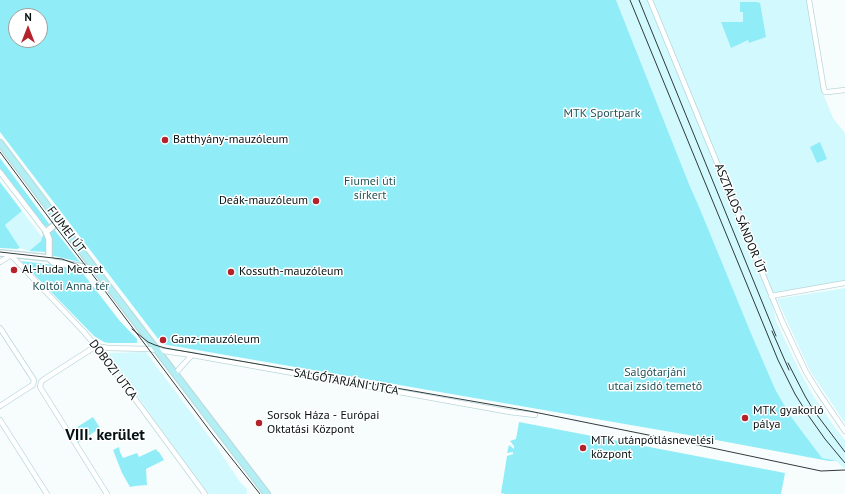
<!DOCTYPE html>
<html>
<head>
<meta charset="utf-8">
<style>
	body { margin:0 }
	#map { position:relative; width:845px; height:494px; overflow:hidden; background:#f7fdfd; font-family:"PT Sans",sans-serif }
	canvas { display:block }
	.north { position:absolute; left:8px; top:8px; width:40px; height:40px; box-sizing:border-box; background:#fff; border:1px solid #9ca0a0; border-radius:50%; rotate:0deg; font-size:11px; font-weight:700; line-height:16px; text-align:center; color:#071112 }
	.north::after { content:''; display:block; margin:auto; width:14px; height:18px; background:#b4232b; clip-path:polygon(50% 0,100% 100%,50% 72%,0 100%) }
</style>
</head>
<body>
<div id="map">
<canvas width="845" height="494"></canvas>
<div class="north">N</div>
</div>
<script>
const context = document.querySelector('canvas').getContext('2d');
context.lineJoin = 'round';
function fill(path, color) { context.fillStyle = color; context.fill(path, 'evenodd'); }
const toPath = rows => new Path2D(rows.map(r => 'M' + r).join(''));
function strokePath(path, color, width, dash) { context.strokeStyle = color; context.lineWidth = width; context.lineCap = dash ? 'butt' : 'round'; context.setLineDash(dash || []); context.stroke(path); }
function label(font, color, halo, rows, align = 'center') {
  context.font = font + ' "PT Sans",sans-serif'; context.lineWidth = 3; context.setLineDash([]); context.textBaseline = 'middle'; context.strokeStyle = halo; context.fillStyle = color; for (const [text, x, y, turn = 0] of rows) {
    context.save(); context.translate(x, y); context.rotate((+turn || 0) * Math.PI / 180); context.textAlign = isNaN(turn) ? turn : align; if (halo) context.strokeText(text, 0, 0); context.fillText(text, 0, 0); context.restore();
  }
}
const built = toPath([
	[616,0,808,0,822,91,833,118,845,133,845,283,771,296,776,321,799,370,814,397,836,429,845,440,845,469,836,461,822,458,792,418,776,391,753,338,700,209,689,184],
	[22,211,42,237,41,241,29,251,20,248,5,225],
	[845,288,845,423,810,371,777,299],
	[146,352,157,367,214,443,240,482,247,489,247,494,209,494,184,461,106,353]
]);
const green = toPath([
	[0,0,616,0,689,184,700,209,753,338,776,391,792,418,822,458,837,461,829,461,700,437,162,344,0,132],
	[16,16,40,16,40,40,16,40],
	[740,2,756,2,760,3,766,37,749,43,748,40,731,48,721,22,743,22,743,12,740,12],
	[820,142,827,159,817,163,810,147],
	[0,158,50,225,44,227,0,169],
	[0,182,22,211,5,225,20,248,17,249,0,248],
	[53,228,80,262,54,256,52,255,51,232],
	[44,235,46,236,47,250,46,252,29,251,41,241,42,237],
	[21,261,71,267,82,272,119,320,137,339,137,343,108,343,104,342,94,336],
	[93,417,100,428,78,443,71,431],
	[519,422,785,473,781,494,505,494,501,493,507,456,513,454,513,452,507,453,509,445,514,449,514,446,510,441,516,439],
	[119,447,120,452,123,458,137,453,139,457,156,449,158,452,159,452,164,460,146,469,147,485,135,486,130,487,122,473,113,450]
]);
const minor = toPath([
	[650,0,782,321,806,372,819,393,845,431],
	[809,0,824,90,825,92,828,92,845,90],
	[0,172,46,232],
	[11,255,84,332,96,346,205,494],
	[0,262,11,255],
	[771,296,845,283],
	[0,328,34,380,33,385,31,386,0,406],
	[175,374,181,367,192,355],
	[0,420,47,494],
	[107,494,40,387,41,382,43,380,96,346,108,348,149,349,192,355,388,390,510,412,535,415]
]);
const tertiary = toPath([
	[0,253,49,258,53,262,95,269],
	[49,258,49,239,46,232,59,221]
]);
const secondary = toPath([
	[0,143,95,269,267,494]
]);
const tram = toPath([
	[0,152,55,226,102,287,213,435,260,494],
	[0,252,62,259,76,264,87,271],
	[132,329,148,342,155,345,165,348,529,411,698,445,821,471,845,470]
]);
const rail = toPath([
	[630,0,778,360,795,394,808,415,825,439,845,463],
	[639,0,776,336],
	[772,331,789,370],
	[788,363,805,396,814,411,845,452]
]);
const markers = [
	[165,140,4,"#b4232b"],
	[316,201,4,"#b4232b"],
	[14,270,4,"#b4232b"],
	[231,272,4,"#b4232b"],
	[163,340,4,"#b4232b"],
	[745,418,4,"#b4232b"],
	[259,423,4,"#b4232b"],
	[583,448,4,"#b4232b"]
];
const parkNames = [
	["MTK Sportpark",602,114],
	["Fiumei úti",370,182],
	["sírkert",370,196],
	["Koltói Anna tér",71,287],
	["Salgótarjáni",655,373],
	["utcai zsidó temető",655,387]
];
const poiNames = [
	["Batthyány-mauzóleum",173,140],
	["Deák-mauzóleum",308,201,"right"],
	["Al-Huda Mecset",22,270],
	["Kossuth-mauzóleum",239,272],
	["Ganz-mauzóleum",171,340],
	["MTK gyakorló",753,411],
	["pálya",753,425],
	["Sorsok Háza - Európai",267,416],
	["Oktatási Központ",267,430],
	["MTK utánpótlásnevelési",591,441],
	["központ",591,455]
];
const streetNames = [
	["ASZTALOS SÁNDOR ÚT",740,219,68],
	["FIUMEI ÚT",66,230,53],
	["DOBOZI UTCA",113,370,53],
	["SALGÓTARJÁNI UTCA",346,382,10]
];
const districtNames = [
	["VIII. kerület",105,435]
];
fill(built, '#d2f9fd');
fill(green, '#90edf7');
strokePath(minor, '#bbd7da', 6);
strokePath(tertiary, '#bbd7da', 8);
strokePath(secondary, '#bbd7da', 8);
strokePath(minor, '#fff', 4.5);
strokePath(tertiary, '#fff', 5.5);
strokePath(secondary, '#b2eff4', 6);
strokePath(tram, '#313a3b', 1);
strokePath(rail, '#313a3b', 1);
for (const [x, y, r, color] of markers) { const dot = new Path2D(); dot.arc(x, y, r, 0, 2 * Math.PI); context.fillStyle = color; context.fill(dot); strokePath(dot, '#fff', 1.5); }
label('12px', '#23555a', '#fff', parkNames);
label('12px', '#071112', '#fff', poiNames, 'left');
label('12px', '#071112', '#fff', streetNames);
label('bold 16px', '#071112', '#fff', districtNames);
</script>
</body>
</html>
